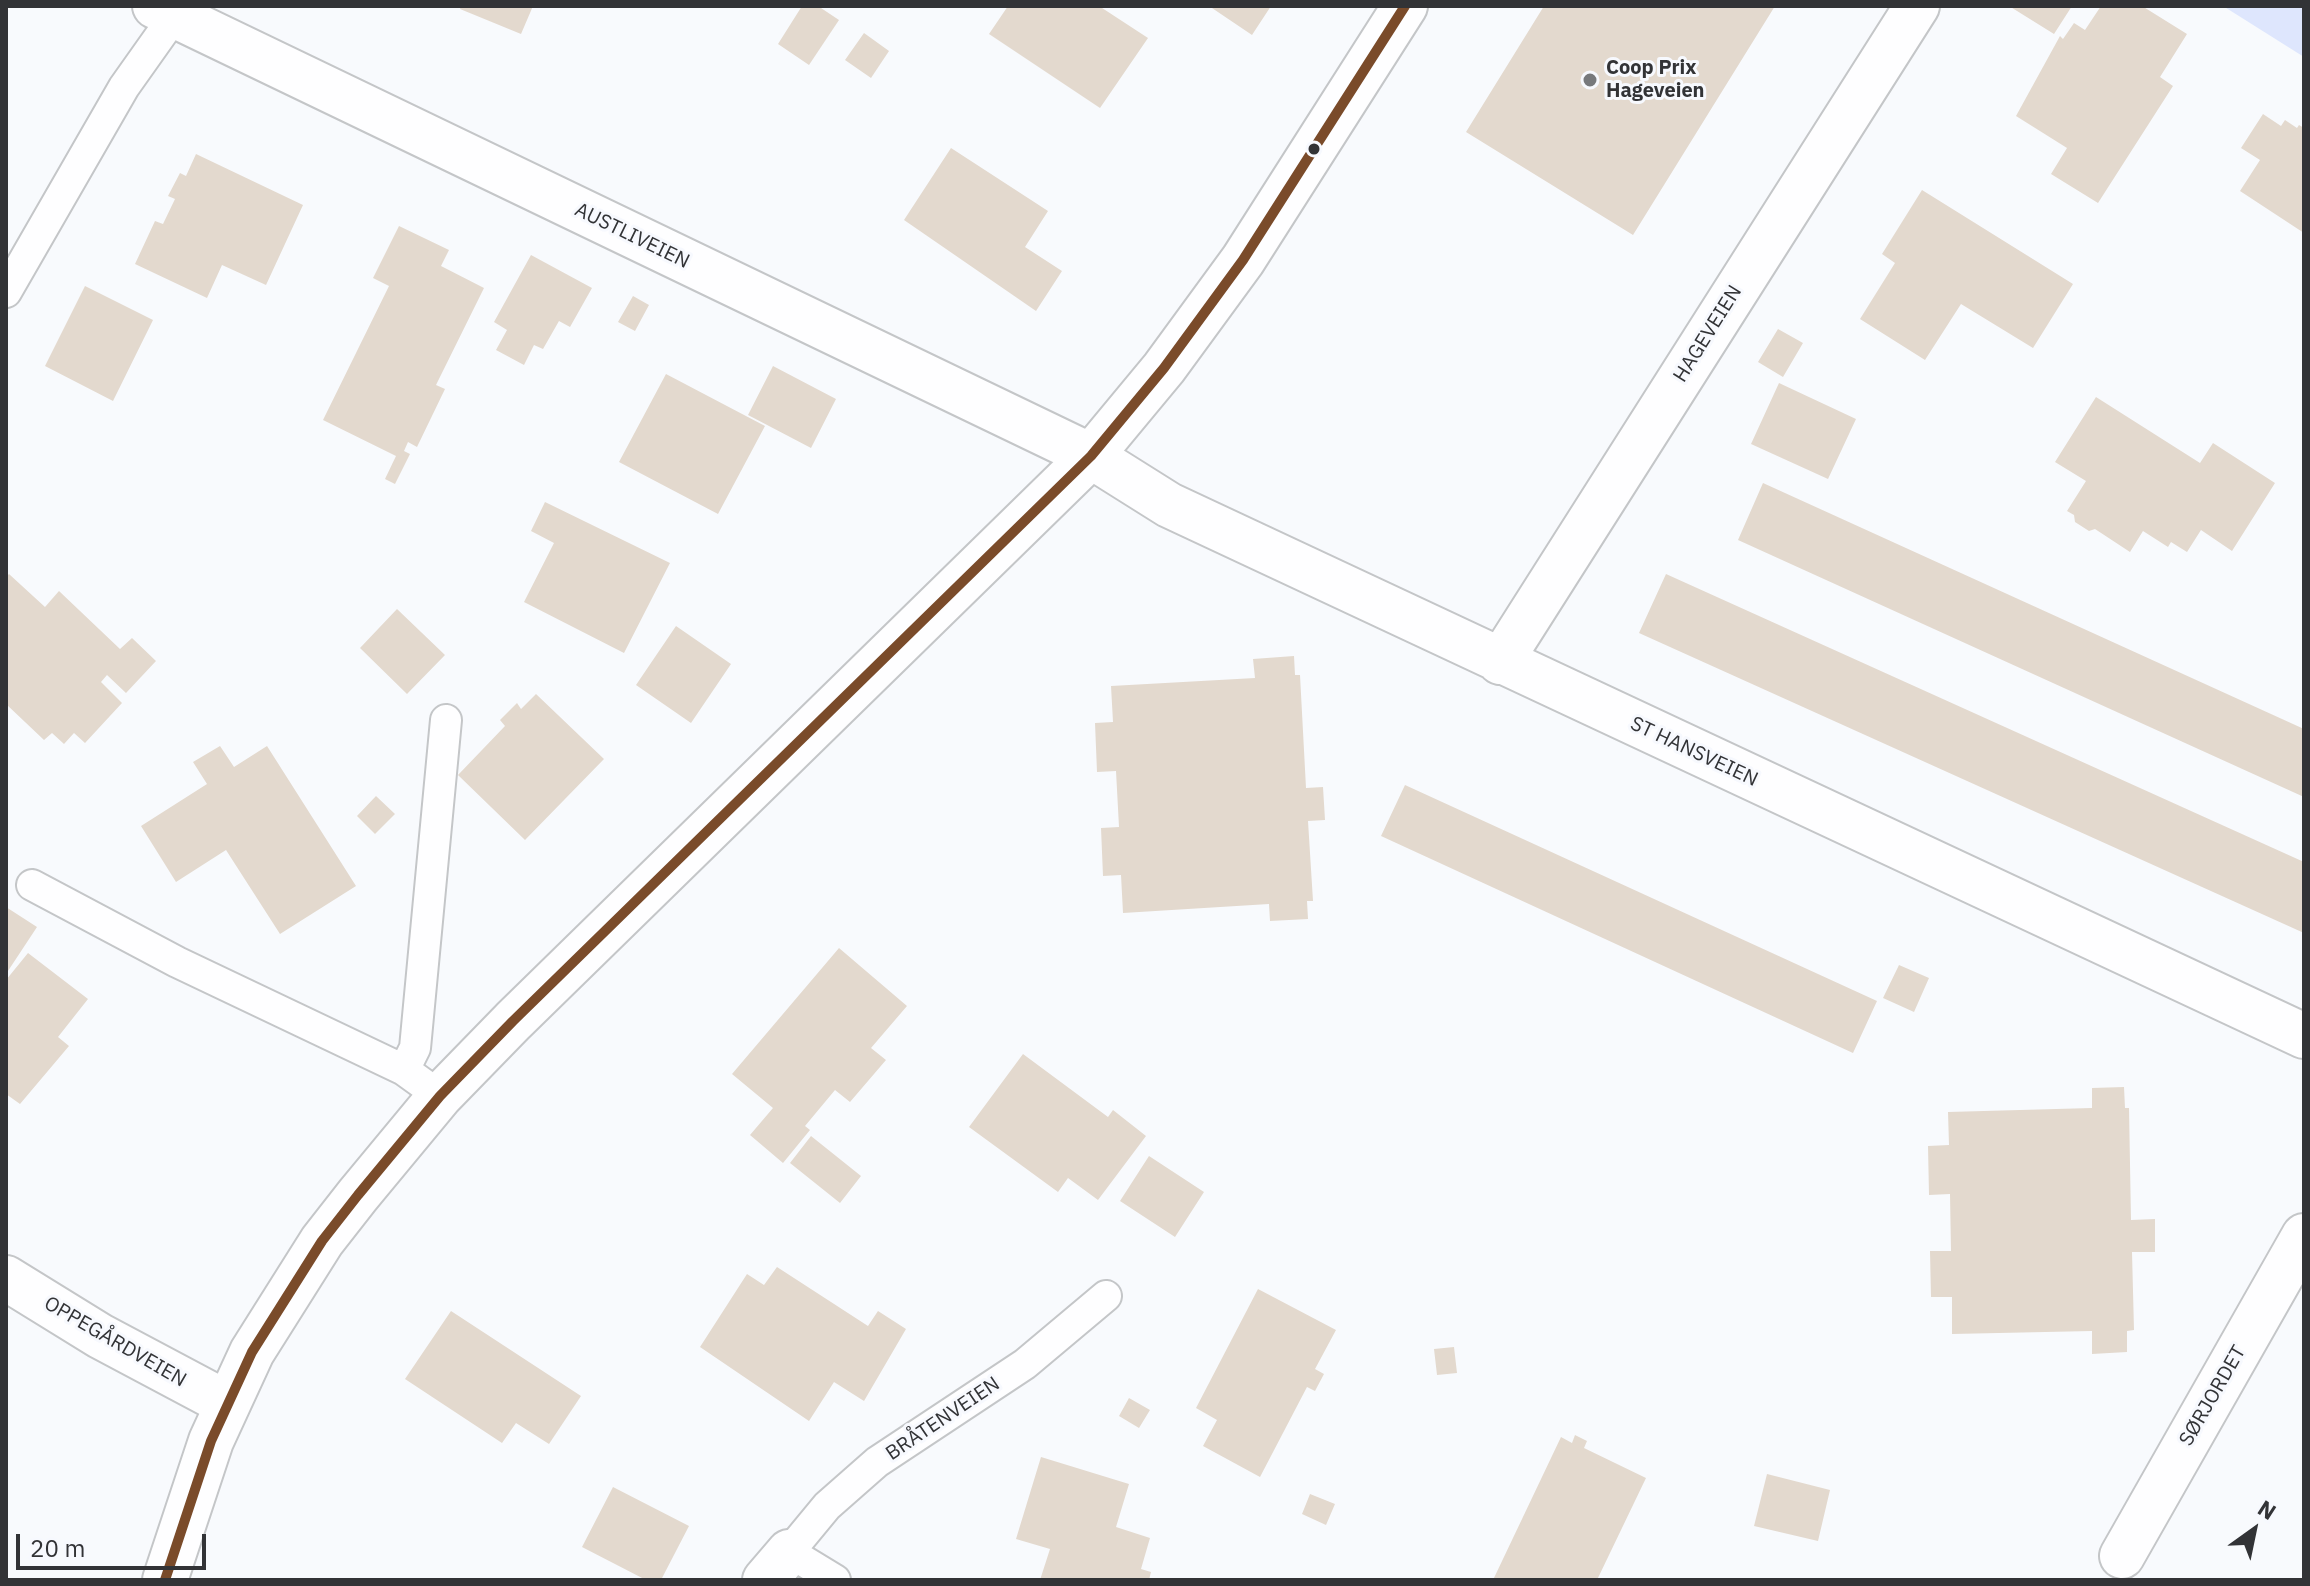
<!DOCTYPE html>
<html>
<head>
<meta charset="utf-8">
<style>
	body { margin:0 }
	#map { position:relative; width:2310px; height:1586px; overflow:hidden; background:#f8fafd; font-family:"IBM Plex Sans",sans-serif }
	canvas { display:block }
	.frame { position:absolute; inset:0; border:8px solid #323336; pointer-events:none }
	.north { position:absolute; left:2214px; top:1490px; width:80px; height:80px; -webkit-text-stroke:6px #f7f9fe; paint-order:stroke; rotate:33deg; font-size:22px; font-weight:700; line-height:32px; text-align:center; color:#323336 }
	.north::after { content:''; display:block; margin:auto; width:28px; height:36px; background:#323336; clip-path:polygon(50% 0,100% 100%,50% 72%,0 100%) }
	.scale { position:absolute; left:16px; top:1534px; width:190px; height:36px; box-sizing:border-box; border:4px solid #323336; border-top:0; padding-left:10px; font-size:24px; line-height:28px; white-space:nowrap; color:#323336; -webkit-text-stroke:6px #f7f9fe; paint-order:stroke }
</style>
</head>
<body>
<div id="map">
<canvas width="2310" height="1586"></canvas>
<div class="frame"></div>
<div class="north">N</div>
<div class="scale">20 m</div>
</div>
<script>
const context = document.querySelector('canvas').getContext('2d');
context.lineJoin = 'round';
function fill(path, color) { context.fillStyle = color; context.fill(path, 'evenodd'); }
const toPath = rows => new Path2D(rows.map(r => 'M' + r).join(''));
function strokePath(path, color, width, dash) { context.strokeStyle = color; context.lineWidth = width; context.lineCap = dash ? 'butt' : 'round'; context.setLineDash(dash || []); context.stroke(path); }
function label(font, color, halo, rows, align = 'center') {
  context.font = font + ' "IBM Plex Sans",sans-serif'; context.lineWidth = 6; context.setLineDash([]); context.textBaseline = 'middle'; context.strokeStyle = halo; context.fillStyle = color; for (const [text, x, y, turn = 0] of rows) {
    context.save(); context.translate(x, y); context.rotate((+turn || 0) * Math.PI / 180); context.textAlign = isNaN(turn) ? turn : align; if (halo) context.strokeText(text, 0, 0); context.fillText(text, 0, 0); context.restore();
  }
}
const green = toPath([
	[2223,6,2304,6,2304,57]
]);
const building = toPath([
	[461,6,533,6,521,34,460,9],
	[802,6,818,6,839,20,809,65,778,44],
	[1008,6,1099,6,1148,38,1100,108,989,34],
	[1209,6,1271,6,1252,35],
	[1544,6,1775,6,1633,235,1466,132],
	[2009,6,2072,6,2054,34],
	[2101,6,2142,6,2187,34,2160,77,2173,86,2098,203,2051,174,2067,148,2016,116,2060,36,2063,39,2074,23,2085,30],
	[864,33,889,51,871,78,845,60],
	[2263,114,2281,126,2285,120,2297,128,2299,125,2304,128,2304,233,2240,191,2260,160,2241,148],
	[951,148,1048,211,1025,247,1062,271,1036,311,904,220],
	[196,154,303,205,266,285,222,265,207,298,135,264,155,221,163,224,175,199,168,196,180,173,186,176],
	[1922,190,2073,284,2033,348,1961,304,1925,360,1860,319,1895,263,1882,254],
	[399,226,449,250,441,266,484,288,436,385,445,389,417,447,408,442,404,451,410,454,395,484,385,479,396,456,323,420,389,286,373,278],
	[531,255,592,288,570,327,559,321,543,349,534,345,524,365,496,350,507,330,494,322],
	[85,286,153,320,113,401,45,366],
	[633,296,649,305,635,331,618,322],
	[1778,329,1803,343,1783,377,1758,362],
	[773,366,836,399,811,448,748,415],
	[666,374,765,426,718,514,619,462],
	[1779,383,1856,419,1828,479,1751,444],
	[2096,397,2200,463,2213,443,2275,483,2232,551,2201,530,2187,552,2171,542,2168,547,2143,531,2130,552,2095,529,2089,531,2075,522,2074,515,2067,511,2086,481,2055,462],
	[1763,483,2304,729,2304,797,1738,540],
	[545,502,670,563,624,653,524,602,554,543,531,531],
	[9,574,45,607,59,591,120,649,132,638,156,661,126,693,107,675,101,682,122,703,85,743,74,733,64,744,52,733,44,740,6,704,6,577],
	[1666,574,2304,862,2304,933,1639,633],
	[397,609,445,655,407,694,360,648],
	[676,626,731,664,691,723,636,685],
	[1294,656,1295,675,1300,675,1306,788,1323,787,1325,820,1308,821,1313,901,1307,901,1308,919,1270,921,1269,904,1123,913,1121,875,1103,876,1101,828,1119,827,1116,771,1097,772,1095,723,1113,722,1111,686,1255,678,1253,659],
	[536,694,604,759,525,840,458,775,505,726,500,720,517,703,521,709],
	[220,746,234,767,267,746,356,886,280,934,226,850,176,882,141,826,207,784,193,762],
	[1405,785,1877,1001,1853,1053,1381,836],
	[376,796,395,814,375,834,357,816],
	[6,907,37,927,6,974],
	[839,948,907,1006,871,1048,886,1060,850,1102,835,1090,805,1126,810,1130,783,1163,750,1135,773,1108,732,1074],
	[28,953,88,999,58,1037,69,1046,20,1104,6,1094,6,980],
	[1899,965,1929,978,1914,1012,1883,998],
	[1023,1054,1108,1117,1113,1110,1146,1136,1098,1200,1068,1178,1058,1192,969,1127],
	[2124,1087,2125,1108,2129,1108,2131,1220,2155,1219,2155,1252,2132,1252,2134,1330,2127,1331,2127,1352,2092,1354,2092,1331,1952,1334,1952,1297,1931,1297,1930,1251,1951,1251,1950,1194,1929,1195,1928,1146,1949,1145,1948,1112,2092,1108,2092,1088],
	[811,1136,861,1176,840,1203,790,1163],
	[1149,1156,1204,1192,1175,1237,1120,1201],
	[777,1267,868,1326,878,1311,906,1329,864,1401,834,1382,809,1421,700,1347,747,1274,764,1285],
	[1258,1289,1336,1330,1315,1369,1324,1374,1315,1391,1307,1387,1260,1477,1203,1446,1217,1420,1196,1408],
	[451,1311,581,1396,549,1444,516,1423,502,1443,405,1379],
	[1454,1347,1457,1373,1437,1375,1434,1349],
	[1129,1398,1150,1410,1139,1428,1119,1416],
	[1575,1435,1587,1441,1584,1448,1646,1478,1597,1580,1493,1580,1561,1437,1572,1443],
	[1041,1457,1129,1484,1116,1527,1150,1538,1141,1569,1151,1572,1149,1580,1040,1580,1050,1549,1016,1539],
	[1767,1474,1830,1490,1818,1541,1754,1526],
	[613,1487,689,1526,661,1580,646,1580,582,1547],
	[1310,1494,1335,1504,1326,1525,1302,1514]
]);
const service = toPath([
	[6,292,124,87,175,15],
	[32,885,177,962,404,1070,440,1096],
	[404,1070,415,1048,446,720],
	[835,1580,789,1552,827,1506,877,1462,1025,1364,1106,1296]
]);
const minor = toPath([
	[155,6,1091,456,1169,505,2304,1036],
	[1500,662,1917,6],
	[6,1278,100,1336,226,1403],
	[2122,1556,2304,1236],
	[765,1580,789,1552]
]);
const secondary = toPath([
	[165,1580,211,1441,252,1352,322,1241,358,1195,440,1096,513,1021,1091,456,1164,368,1243,260,1405,6]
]);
const bus1 = toPath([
	[165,1580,211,1441,252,1352,322,1241,358,1195,440,1096,513,1021,1091,456,1164,368,1243,260,1405,6]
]);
const markers = [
	[1590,80,8,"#77797c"],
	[1314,149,7,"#323336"]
];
const poiNames = [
	["Coop Prix",1606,68],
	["Hageveien",1606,91]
];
const streetNames = [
	["AUSTLIVEIEN",632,236,26],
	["HAGEVEIEN",1708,334,-58],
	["ST HANSVEIEN",1694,752,25],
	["OPPEGÅRDVEIEN",115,1342,30],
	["SØRJORDET",2213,1396,-60],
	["BRÅTENVEIEN",943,1419,-34]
];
fill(green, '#dee6fd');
fill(building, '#e3d9ce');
strokePath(service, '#c4c6c8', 34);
strokePath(minor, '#c4c6c8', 48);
strokePath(secondary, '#c4c6c8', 48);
strokePath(service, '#fefeff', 30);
strokePath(minor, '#fefeff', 44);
strokePath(secondary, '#fefeff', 44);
strokePath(bus1, '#7a4b2a', 10);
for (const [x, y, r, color] of markers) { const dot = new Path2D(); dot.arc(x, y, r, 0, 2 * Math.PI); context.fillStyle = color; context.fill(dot); strokePath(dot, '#f7f9fe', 3); }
label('bold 20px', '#323336', '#f7f9fe', poiNames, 'left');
label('20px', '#323336', '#f7f9fe', streetNames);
</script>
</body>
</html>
